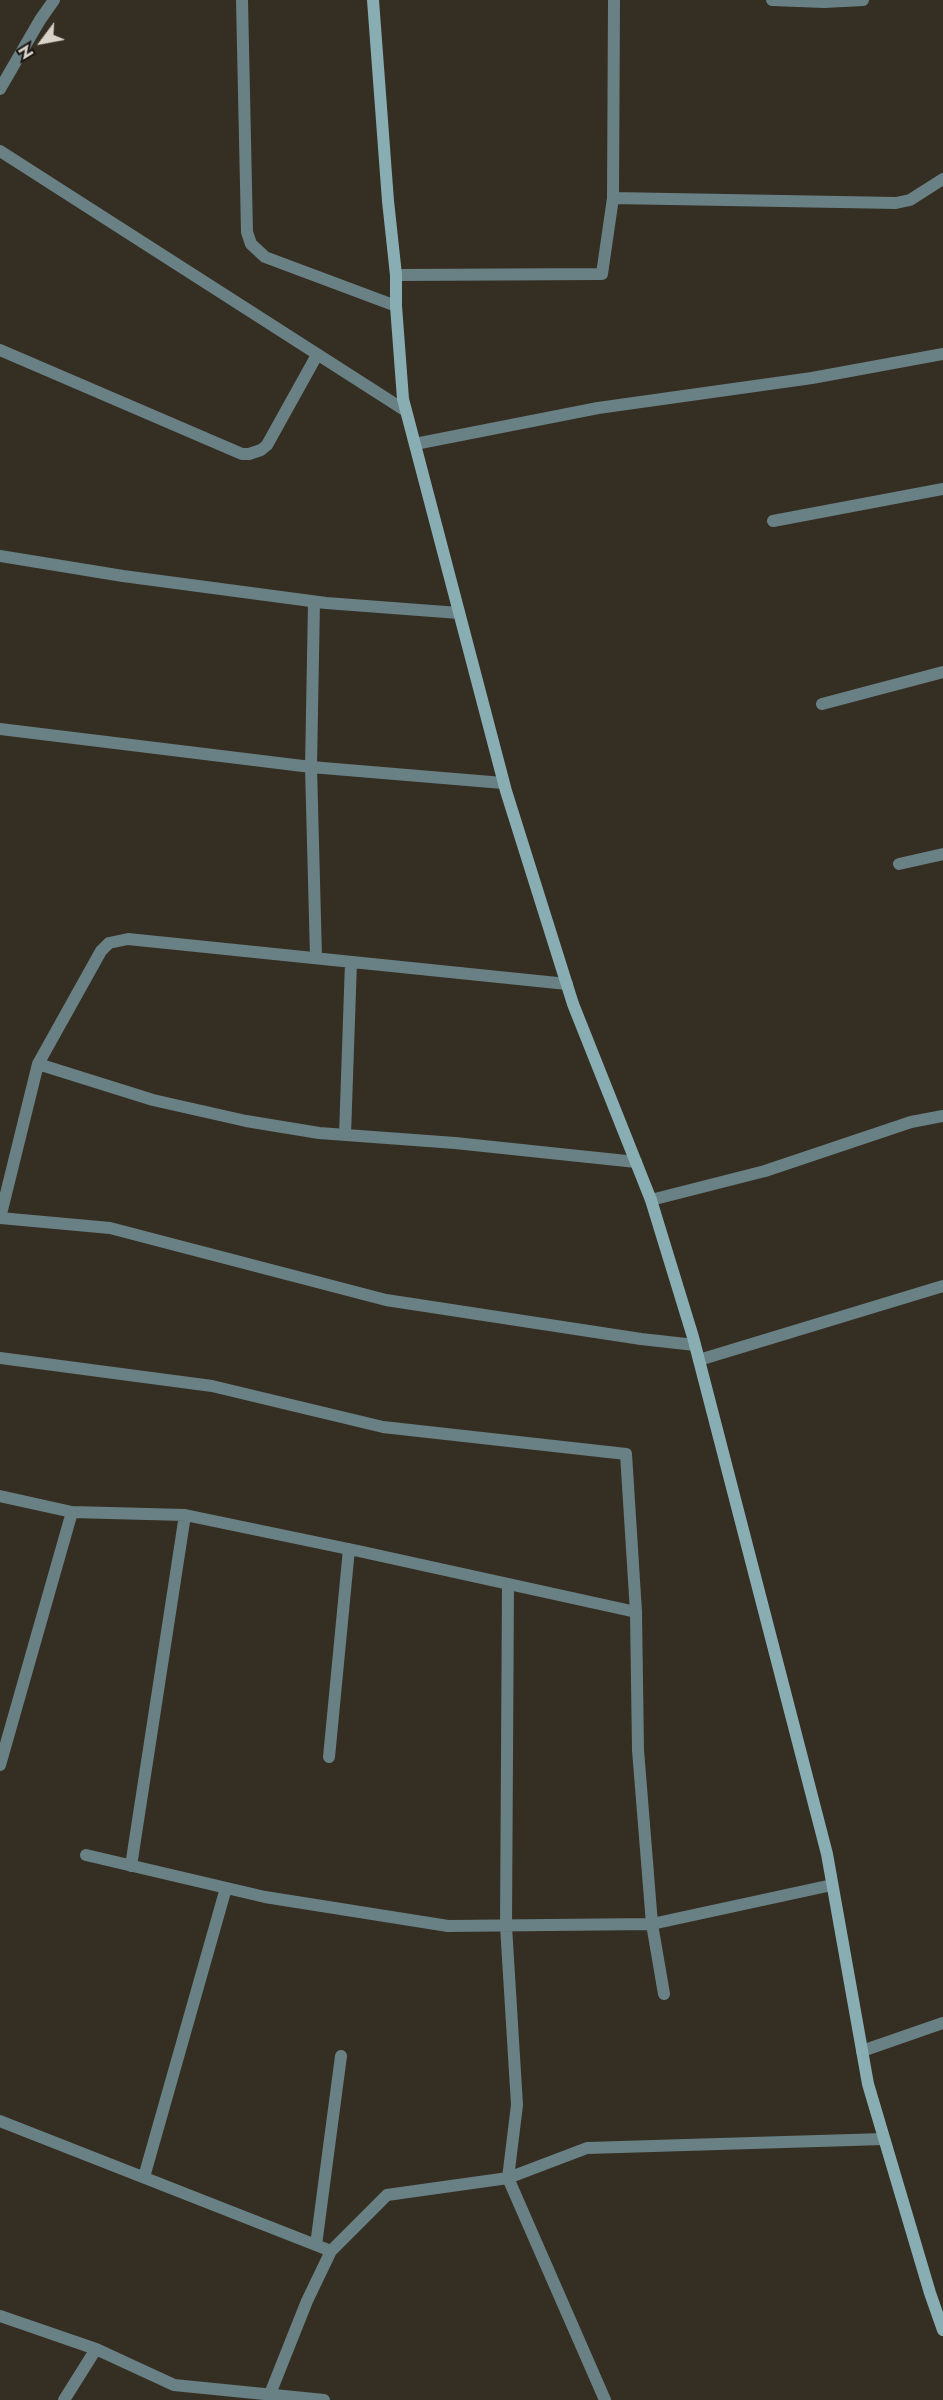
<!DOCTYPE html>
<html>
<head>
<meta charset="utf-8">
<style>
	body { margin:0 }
	#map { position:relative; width:943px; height:2400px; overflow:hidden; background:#352e22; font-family:Jost,sans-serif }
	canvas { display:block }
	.north { position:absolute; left:12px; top:12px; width:60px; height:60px; -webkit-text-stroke:4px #1a1611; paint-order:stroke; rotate:238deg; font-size:16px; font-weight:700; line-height:24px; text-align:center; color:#d7d3cb }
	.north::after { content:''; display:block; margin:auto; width:21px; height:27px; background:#d7d3cb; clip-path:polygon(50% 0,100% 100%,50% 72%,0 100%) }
</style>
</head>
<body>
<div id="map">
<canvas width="943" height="2400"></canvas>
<div class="north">N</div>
</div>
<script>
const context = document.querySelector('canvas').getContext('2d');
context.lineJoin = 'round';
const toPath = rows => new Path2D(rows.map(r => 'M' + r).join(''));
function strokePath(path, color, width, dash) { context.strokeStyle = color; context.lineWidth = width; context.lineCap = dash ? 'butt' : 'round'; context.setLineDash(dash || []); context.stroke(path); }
const street = toPath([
	[242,0,247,232,251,244,265,257,396,306],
	[772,0,824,2,863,0],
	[0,89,40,20,54,0],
	[0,151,406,411],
	[613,198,896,203,910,200,943,179],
	[396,275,602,274,613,198,614,0],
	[0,350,242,454,249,454,261,450,267,445,317,355],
	[415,444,598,408,812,378,943,354],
	[773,521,943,489],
	[0,556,123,576,326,603,459,613],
	[314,602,311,767,316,957],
	[822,704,943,672],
	[0,729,311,767,503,783],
	[899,864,943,854],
	[38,1064,153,1100,246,1121,319,1133,455,1143,636,1162],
	[345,1135,351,962],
	[651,1200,765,1171,911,1122,943,1116],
	[0,1218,38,1064,101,951,109,943,128,939,567,984],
	[0,1218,110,1228,386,1300,641,1339,695,1345],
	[0,1358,212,1386,383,1427,626,1454,636,1612,638,1750,652,1924,664,1994],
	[699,1360,943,1286],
	[0,1496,72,1512,185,1515,363,1552,636,1612],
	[508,1584,506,1926,517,2105,508,2178,605,2400],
	[329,1757,349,1549],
	[0,1765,72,1512],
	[86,1855,265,1897,448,1926,652,1924,832,1885],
	[131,1866,185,1515],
	[862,2051,943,2023],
	[0,2121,331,2251,387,2195,508,2178,587,2148,884,2139],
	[144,2177,226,1888],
	[316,2245,341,2056],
	[0,2316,96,2349,174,2385,324,2400],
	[268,2399,307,2301,331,2251],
	[64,2400,96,2349]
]);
const secondary = toPath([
	[373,0,388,201,396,275,396,306,403,399,506,791,573,1004,651,1200,693,1337,827,1854,868,2084,930,2293,943,2330]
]);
strokePath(street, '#698084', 12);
strokePath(secondary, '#88aeb4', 12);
</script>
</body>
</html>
